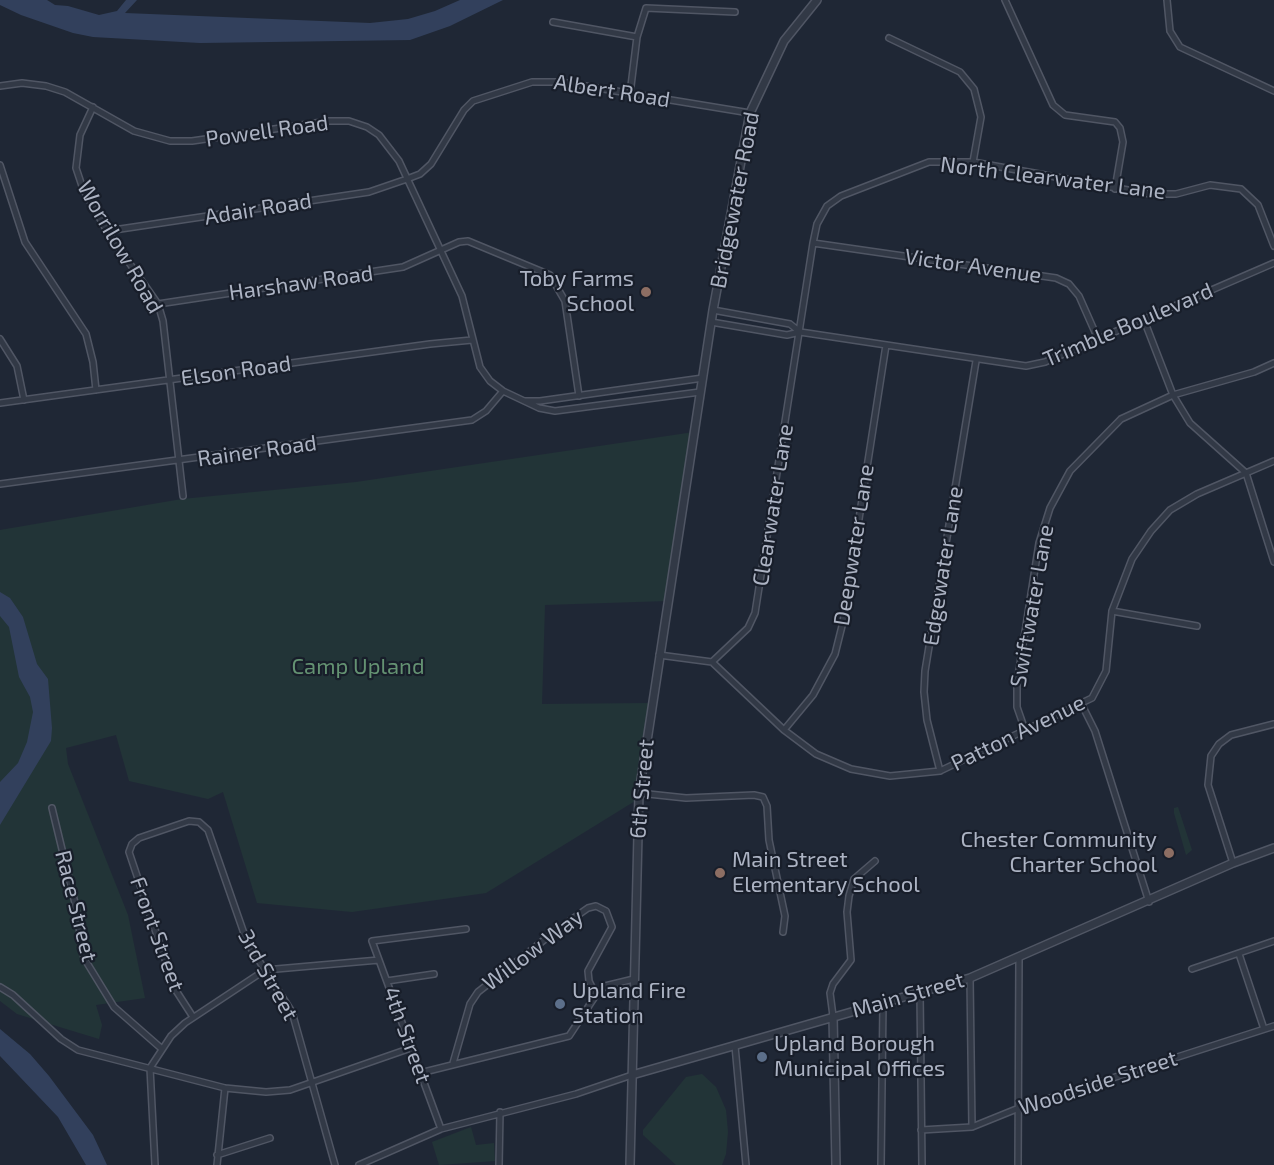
<!DOCTYPE html>
<html>
<head>
<meta charset="utf-8">
<style>
	body { margin:0 }
	canvas { display:block; background:#1f2735 }
</style>
</head>
<body>
<canvas width="1274" height="1165"></canvas>
<script>
const context = document.querySelector('canvas').getContext('2d');
context.lineJoin = 'round';
function fill(path, color) { context.fillStyle = color; context.fill(path, 'evenodd'); }
const toPath = rows => new Path2D(rows.map(r => 'M' + r).join(''));
function strokePath(path, color, width, dash) { context.strokeStyle = color; context.lineWidth = width; context.lineCap = dash ? 'butt' : 'round'; context.setLineDash(dash || []); context.stroke(path); }
function label(font, color, halo, rows, align = 'center') {
  context.font = font + ' "Exo 2",sans-serif'; context.lineWidth = 4.5; context.setLineDash([]); context.textBaseline = 'middle'; context.strokeStyle = halo; context.fillStyle = color; for (const [text, x, y, turn = 0] of rows) {
    context.save(); context.translate(x, y); context.rotate((+turn || 0) * Math.PI / 180); context.textAlign = isNaN(turn) ? turn : align; if (halo) context.strokeText(text, 0, 0); context.fillText(text, 0, 0); context.restore();
  }
}
const green = toPath([
	[694,432,667,601,545,605,542,704,653,703,635,801,486,893,352,912,257,903,223,792,208,799,129,781,116,735,66,748,68,764,128,915,145,998,96,1005,102,1025,99,1039,17,1014,0,1001,0,530,182,499,356,482],
	[1178,807,1192,850,1186,855,1174,813,1174,808],
	[702,1074,716,1087,726,1110,728,1132,726,1154,722,1165,676,1165,643,1135,643,1130,686,1077],
	[471,1127,476,1145,494,1143,495,1161,439,1165,432,1142]
]);
const water = toPath([
	[0,0,47,0,55,5,68,6,99,15,117,11,126,0,137,0,125,13,370,23,408,19,435,11,460,0,503,0,450,26,410,40,200,43,93,37,73,33,21,15,0,5],
	[0,592,10,598,23,617,37,664,48,679,52,728,51,741,0,825,0,782,18,763,27,742,33,712,30,697,19,677,9,627,0,616],
	[0,1029,30,1054,49,1076,93,1135,107,1165,86,1165,58,1117,0,1056]
]);
const minor = toPath([
	[1005,0,1053,105,1065,115,1115,122,1120,128,1123,142,1115,189],
	[1167,0,1170,31,1180,47,1274,91],
	[553,22,637,37],
	[889,38,960,72,974,89,981,117,973,162],
	[0,86,22,83,46,86,65,92,134,131,170,141,192,141,329,121,349,121,367,127,379,135,399,161,462,296,480,367,490,381,503,391,539,408,555,411,700,392],
	[630,94,637,37,646,8,735,12],
	[93,107,80,135,76,168,83,189,107,231,158,304,163,321,183,496],
	[0,165,25,242,86,334,93,362,96,390],
	[107,231,369,192,407,179,420,174,431,164,464,110,473,101,532,82,561,82,750,113],
	[813,243,1056,278,1069,284,1079,296,1098,339],
	[158,304,403,267,459,242,468,241,550,275,565,301,579,396],
	[713,310,790,324,800,332],
	[1144,320,1173,395,1190,423,1246,473,1274,562],
	[711,322,787,335,800,332,1026,366,1045,362,1274,263],
	[0,339,17,366,24,400],
	[525,401,540,401,703,378],
	[0,403,430,344,472,340],
	[0,484,472,420,486,411,503,391],
	[1112,611,1197,626],
	[659,655,712,662,784,730,816,754,851,769,890,776,940,771,1092,698,1106,671,1112,611,1132,559,1151,531,1170,510,1197,494,1274,461],
	[712,662,748,628,755,613,813,243,817,224,827,206,841,196,929,162,973,162,1150,194,1176,194,1210,185,1241,189,1258,205,1274,246],
	[1081,703,1095,731,1149,902],
	[784,730,813,695,835,654,843,622,886,345],
	[1025,730,1017,707,1017,683,1039,543,1050,508,1070,471,1121,419,1173,395,1254,372,1274,363],
	[940,771,927,720,924,692,925,671,976,361],
	[639,793,686,798,754,795,763,797,767,806,769,840,785,916,783,932],
	[52,808,75,903,84,958,114,1007,162,1049],
	[1233,863,1208,785,1211,756,1219,744,1231,735,1274,724],
	[1239,954,1264,1029],
	[1192,969,1274,941],
	[970,978,972,1127],
	[387,981,434,974],
	[0,987,13,995,61,1039,78,1050,225,1088,266,1092,290,1090,411,1048],
	[920,993,922,1165],
	[833,1016,830,993,833,984,851,960,847,912,849,896,854,879,875,861],
	[193,1017,175,989,129,852,132,844,139,838,189,821,199,822,208,830,247,942,292,1012,335,1165],
	[735,1046,746,1165],
	[453,1063,470,1004,478,992,558,929,588,908,596,906,606,911,612,927,588,971,589,981,596,995],
	[150,1068,171,1036,185,1023,265,970,379,960],
	[150,1068,155,1165],
	[420,1073,569,1036,596,995,605,986,634,979],
	[441,1129,372,941,466,929],
	[921,1130,972,1127,1019,1108,1274,1026],
	[217,1155,270,1138],
	[217,1165,225,1088],
	[359,1165,441,1129,576,1094,632,1075],
	[499,1165,500,1112],
	[881,1165,883,1004],
	[1018,1165,1019,958]
]);
const tertiary = toPath([
	[833,1016,836,1165],
	[632,1075,970,978,1233,863,1274,848],
	[630,1165,639,793,713,310,750,113,784,41,817,0]
]);
const markers = [
	[646,292,6,"#8d6e63"],
	[1169,853,6,"#8d6e63"],
	[720,873,6,"#8d6e63"],
	[560,1004,6,"#5c6f8a"],
	[762,1057,6,"#5c6f8a"]
];
const streetNames = [
	["Albert Road",612,91,9],
	["Powell Road",267,131,-8],
	["North Clearwater Lane",1053,178,7],
	["Bridgewater Road",735,200,-79],
	["Adair Road",258,209,-9],
	["Worrilow Road",120,247,60],
	["Victor Avenue",973,266,8],
	["Harshaw Road",301,283,-8],
	["Trimble Boulevard",1128,325,-23],
	["Elson Road",236,371,-8],
	["Rainer Road",257,451,-8],
	["Clearwater Lane",773,505,-81],
	["Deepwater Lane",854,545,-81],
	["Edgewater Lane",943,566,-81],
	["Swiftwater Lane",1032,606,-80],
	["Patton Avenue",1018,733,-26],
	["6th Street",642,789,-85],
	["Race Street",76,906,76],
	["Front Street",157,934,70],
	["Willow Way",533,950,-37],
	["3rd Street",268,975,61],
	["Main Street",908,995,-16],
	["4th Street",407,1035,70],
	["Woodside Street",1098,1083,-18]
];
const poiNames = [
	["Toby Farms",634,279,"right"],
	["School",634,304,"right"],
	["Chester Community",1157,840,"right"],
	["Charter School",1157,865,"right"],
	["Main Street",732,860],
	["Elementary School",732,885],
	["Upland Fire",572,991],
	["Station",572,1016],
	["Upland Borough",774,1044],
	["Municipal Offices",774,1069]
];
const parkNames = [
	["Camp Upland",358,667]
];
fill(green, '#223437');
fill(water, '#32405c');
strokePath(minor, '#505664', 8);
strokePath(tertiary, '#505664', 10);
strokePath(minor, '#323946', 5);
strokePath(tertiary, '#323946', 7);
for (const [x, y, r, color] of markers) { const dot = new Path2D(); dot.arc(x, y, r, 0, 2 * Math.PI); context.fillStyle = color; context.fill(dot); strokePath(dot, '#181e2a', 2); }
label('22px', '#acb3c3', '#181e2a', streetNames);
label('22px', '#acb3c3', '#181e2a', poiNames, 'left');
label('22px', '#649272', '#181e2a', parkNames);
</script>
</body>
</html>
